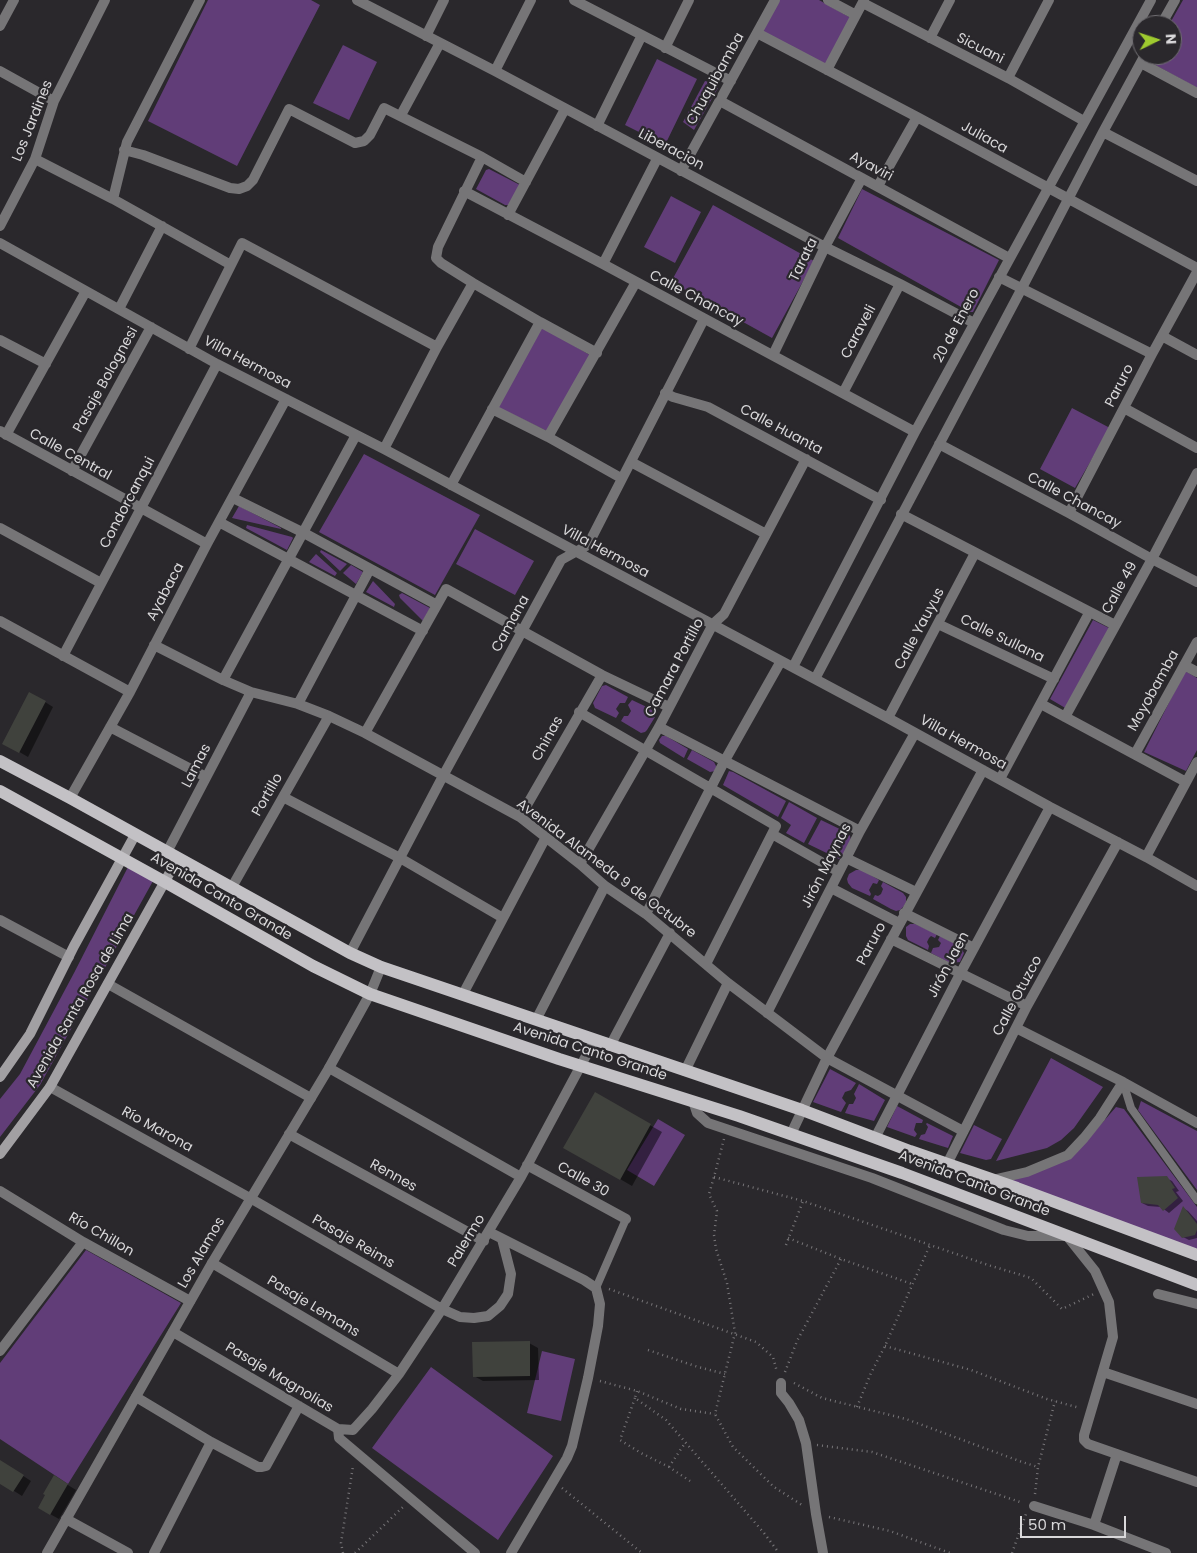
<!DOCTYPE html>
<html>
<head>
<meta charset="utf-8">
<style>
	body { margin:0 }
	#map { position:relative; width:1197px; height:1553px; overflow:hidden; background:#2a282c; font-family:Poppins,sans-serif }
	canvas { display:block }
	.north { position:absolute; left:1132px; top:15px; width:50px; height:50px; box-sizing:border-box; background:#2a282c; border:1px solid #706e72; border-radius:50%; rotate:86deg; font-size:14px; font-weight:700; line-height:20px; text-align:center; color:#d9d8da }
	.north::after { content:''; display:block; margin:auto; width:18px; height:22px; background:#9eca2f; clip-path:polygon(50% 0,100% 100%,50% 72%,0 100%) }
	.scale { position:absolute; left:1020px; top:1516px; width:106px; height:22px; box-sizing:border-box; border:2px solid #d9d8da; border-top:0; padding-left:6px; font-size:15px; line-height:18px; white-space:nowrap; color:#d9d8da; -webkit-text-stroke:4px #2a282c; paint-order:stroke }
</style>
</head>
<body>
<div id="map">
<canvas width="1197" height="1553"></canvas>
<div class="north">N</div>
<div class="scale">50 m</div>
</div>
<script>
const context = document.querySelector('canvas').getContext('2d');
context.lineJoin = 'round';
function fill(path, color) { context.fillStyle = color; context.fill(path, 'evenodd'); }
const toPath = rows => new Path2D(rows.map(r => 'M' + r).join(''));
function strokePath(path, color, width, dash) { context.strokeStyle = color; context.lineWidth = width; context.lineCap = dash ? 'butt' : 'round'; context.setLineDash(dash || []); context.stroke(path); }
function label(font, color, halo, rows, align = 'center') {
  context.font = font + ' Poppins,sans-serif'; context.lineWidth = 4.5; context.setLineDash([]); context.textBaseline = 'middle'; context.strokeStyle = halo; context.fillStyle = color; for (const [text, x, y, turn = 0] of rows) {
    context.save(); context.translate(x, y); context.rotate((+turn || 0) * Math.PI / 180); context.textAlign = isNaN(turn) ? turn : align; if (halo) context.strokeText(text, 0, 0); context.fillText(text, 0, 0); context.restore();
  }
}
const green = toPath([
	[208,0,311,0,320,5,237,166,148,121],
	[778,0,819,0,851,18,825,65,761,31],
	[1183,0,1197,0,1197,88,1148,61,1151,55,1172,55,1172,25,1169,25],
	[343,45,377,62,349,120,313,103],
	[657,59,697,79,665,145,625,125],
	[705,81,709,82,718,88,694,130,683,122],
	[489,169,520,185,509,205,505,205,476,189,486,170],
	[862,189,999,260,973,312,970,312,838,238],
	[671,196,701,212,675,263,644,247],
	[713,205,814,261,772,338,671,282],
	[542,327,590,355,547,431,497,407],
	[1072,408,1110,428,1075,488,1040,469],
	[364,454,480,515,435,595,319,532],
	[239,506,281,528,281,529,232,518],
	[247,525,292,537,293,538,287,550,246,528],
	[475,529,534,561,515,595,456,564],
	[321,550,347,564,340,571,320,552],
	[316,554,337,573,335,576,309,562],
	[351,565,363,572,356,584,343,573],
	[373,581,395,604,394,607,366,592],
	[402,593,430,608,423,621,400,598,399,595],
	[1093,620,1111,629,1067,709,1050,699],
	[1185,671,1197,678,1197,750,1186,771,1144,752],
	[606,685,628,697,625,703,620,703,616,709,619,713,616,718,595,708,593,703,602,686],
	[632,700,651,709,654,713,655,717,647,730,645,732,641,733,621,721,624,716,628,716,631,711,628,705],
	[662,736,666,736,688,749,684,758,660,743,659,740],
	[692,750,714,762,717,768,715,771,710,772,687,759],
	[729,771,733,772,786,801,778,817,723,785],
	[789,802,817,818,804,843,786,833,791,825,781,818],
	[821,820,848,833,850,836,851,841,841,858,839,859,808,844],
	[128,867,153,881,40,1085,0,1137,0,1099,20,1074,74,973],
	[856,870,862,870,879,880,877,884,873,883,869,890,871,894,870,896,852,888,848,883,847,879,849,874],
	[883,882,903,893,906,897,906,902,904,906,900,910,896,911,891,909,873,899,875,895,878,896,881,894,883,889,881,886],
	[910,924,915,924,937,934,935,938,931,936,929,938,927,942,929,946,928,950,908,940,906,936,906,927],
	[940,936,960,946,964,953,960,962,950,963,931,953,933,948,939,947,941,943,938,940],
	[1051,1058,1103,1087,1074,1128,1061,1140,1047,1148,996,1161],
	[830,1069,856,1083,851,1090,845,1092,842,1098,846,1103,841,1112,813,1102],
	[859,1084,885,1100,874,1121,845,1113,849,1104,853,1104,856,1098,854,1094],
	[1141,1101,1197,1131,1197,1190,1138,1110],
	[897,1106,923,1120,922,1123,916,1123,914,1130,917,1134,915,1137,887,1127],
	[1116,1107,1124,1109,1197,1207,1197,1251,1005,1180,1082,1146],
	[658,1119,685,1135,654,1186,627,1170],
	[927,1123,953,1136,948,1148,919,1139,921,1135,925,1134,928,1127,926,1124],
	[974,1125,1002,1139,991,1159,986,1160,960,1153],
	[86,1250,181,1303,68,1484,0,1439,0,1363],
	[542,1351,575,1359,561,1421,527,1413],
	[431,1367,553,1456,498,1540,372,1448]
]);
const shadow = toPath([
	[45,702,53,707,28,757,4,743],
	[595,1094,662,1132,632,1186,565,1147],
	[1166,1178,1172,1181,1179,1191,1176,1192,1183,1201,1169,1213,1161,1207,1148,1206,1142,1203],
	[1183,1208,1188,1211,1197,1221,1197,1238,1189,1240,1183,1237],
	[529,1343,538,1348,539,1380,483,1381,474,1376],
	[0,1461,31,1481,22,1496,0,1482],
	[63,1482,76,1490,59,1519,39,1508]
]);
const building = toPath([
	[29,692,46,701,19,753,2,744],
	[595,1092,651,1124,620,1180,563,1148],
	[1167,1176,1175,1188,1172,1189,1178,1198,1163,1211,1158,1205,1141,1203,1137,1177],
	[1183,1206,1197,1224,1197,1230,1195,1235,1182,1238,1174,1229],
	[530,1341,530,1376,473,1377,472,1342],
	[0,1460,24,1475,13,1492,0,1484],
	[54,1475,68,1484,50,1515,38,1508,45,1495,43,1494]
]);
const path = toPath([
	[724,1139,714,1177,709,1194,717,1211,714,1235,716,1249,727,1283,735,1333,715,1414,733,1447,774,1487,802,1505],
	[714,1177,803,1201,988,1265,1031,1278,1062,1309,1094,1294],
	[788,1238,841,1259,912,1284],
	[786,1245,803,1201],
	[609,1289,756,1342,773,1357,777,1372],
	[885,1346,971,1370,1047,1399,1080,1408],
	[648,1350,698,1367,725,1374],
	[785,1372,797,1341,841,1259],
	[600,1381,637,1391,681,1409,715,1414],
	[794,1383,822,1398,906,1419,1022,1462,1038,1467],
	[637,1391,635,1398,666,1420,764,1533,779,1553],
	[635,1398,620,1440,641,1453,669,1467,690,1481],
	[857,1407,871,1373,885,1346,930,1245],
	[817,1445,872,1452,1023,1503],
	[669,1467,685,1443],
	[562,1488,642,1553],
	[1035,1494,1038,1467,1055,1401],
	[829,1517,890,1531,950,1553],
	[343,1553,341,1543,353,1466],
	[355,1553,404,1506],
	[1012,1553,1026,1514]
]);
const service = toPath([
	[1123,1082,1131,1108,1197,1200],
	[596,1288,626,1219]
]);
const minor = toPath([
	[357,0,495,71,825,247,900,284,974,323],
	[574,0,731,81],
	[828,0,856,15],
	[863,3,1008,78,1084,121],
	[1161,25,1175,0],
	[0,26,14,0],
	[757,33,917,117,1197,268],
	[426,36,444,0],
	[930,38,950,0],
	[665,48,689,0],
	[1141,63,1197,93],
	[827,70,864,0],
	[0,71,54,101],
	[495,71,531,0],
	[1008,78,1049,0],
	[720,101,1009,258],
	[401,115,440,43],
	[597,126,642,35],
	[1103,132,1197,181],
	[124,150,143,155,230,188,239,189,247,186,253,180,289,109,355,143,364,141,370,135,384,108,482,157,526,182],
	[482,157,438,247,436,258,441,263,473,283,540,322,597,353],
	[35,159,113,199,231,265],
	[681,171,775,0],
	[878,186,917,117],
	[464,191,603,264,915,432],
	[113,199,127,142,200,0],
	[508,215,565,109],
	[0,226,35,159,54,101,105,0],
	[0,243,217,364,384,449,888,718,1050,807,1146,857,1197,886],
	[603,264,657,159],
	[999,277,1152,354],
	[119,309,162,226],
	[1162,336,1197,355],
	[0,340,46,364],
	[189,349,242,243,437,347],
	[773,355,825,247,862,178],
	[665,393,673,397,708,407,881,500],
	[843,393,900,284],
	[1124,408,1197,448],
	[492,409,548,437,621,478],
	[0,431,207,544],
	[6,435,86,291],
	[548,437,636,282],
	[939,444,1069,513,1152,559,1197,582],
	[384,449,437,347,473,283],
	[631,462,766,534],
	[72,471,151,327],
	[451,485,540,322],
	[233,498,304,533,437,605],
	[1069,513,1152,354,1197,272],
	[901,514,1115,625],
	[219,522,423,631],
	[0,528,101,583],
	[0,621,130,692],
	[938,624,1054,679],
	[154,645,223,680,251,692,298,704,329,716,365,733,520,817,580,864,605,886,646,914,728,983,827,1058,963,1131],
	[63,656,217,364],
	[1184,665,1197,672],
	[793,667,915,432,1151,0],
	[815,679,1022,288,1103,132,1145,55],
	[223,680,356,435],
	[298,704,370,569],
	[1041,704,1186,782],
	[579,712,776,826,706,964],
	[1065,717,1152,559,1197,473],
	[888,718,975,553],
	[110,727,206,777],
	[659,727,860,831],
	[365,733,446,589,602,675,669,707],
	[1135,754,1197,642],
	[1000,779,1089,613],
	[283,797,400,858,503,918],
	[70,798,130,692,207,544,286,399],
	[520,817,602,675],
	[772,834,839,872],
	[167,852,251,692],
	[1146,857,1197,762],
	[846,858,916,892],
	[580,864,659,727,713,624,724,614,806,459],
	[232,887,329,716],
	[831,888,899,923],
	[904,913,974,948],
	[646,914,724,762,781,661],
	[0,920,69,957],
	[891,939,1027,1006],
	[350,953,443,776,561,560,588,545,704,319],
	[108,984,311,1098],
	[463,994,546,837],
	[767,1013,860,831,915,733],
	[536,1020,605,886],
	[1016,1028,1123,1082,1197,1123],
	[610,1046,670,933],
	[329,1068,521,1177],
	[685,1071,728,983],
	[50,1087,250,1198,442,1309,460,1317,474,1318,488,1316,500,1306,508,1294,511,1274,502,1239],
	[693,1101,697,1113,708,1123,872,1178,1004,1230,1028,1236,1067,1236,1095,1271,1109,1302,1113,1337,1084,1435,1084,1440,1088,1444,1197,1482],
	[289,1134,484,1241],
	[791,1134,827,1058,983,770],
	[875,1138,960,974,1050,807],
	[947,1164,1027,1006,1118,842],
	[527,1165,626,1219],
	[992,1180,1027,1172,1068,1155,1084,1138,1100,1118,1123,1082],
	[0,1191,83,1242,190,1301],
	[489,1232,584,1280,596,1288,600,1304,598,1326,588,1378,572,1446,567,1458,511,1553],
	[212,1263,399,1374],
	[1158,1294,1197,1304],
	[173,1332,338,1429,339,1438,475,1553],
	[0,1351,83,1242],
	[1103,1372,1197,1404],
	[781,1383,781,1393,789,1403,799,1420,806,1443,816,1514,823,1553],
	[136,1397,211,1442,258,1467,262,1467,266,1466,299,1406],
	[338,1429,353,1430,372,1409,399,1374,442,1309,521,1177,594,1041],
	[1034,1506,1094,1525,1166,1553],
	[66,1519,128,1553],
	[1094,1525,1117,1454],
	[154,1553,211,1442]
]);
const tertiary = toPath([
	[47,1553,212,1263,329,1068,370,994,381,967]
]);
const secondary = toPath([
	[0,1077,30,1034,74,946,135,835],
	[0,1154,50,1087,178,858]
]);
const primary = toPath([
	[0,761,70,798,350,953,381,967,802,1110,910,1151,1017,1188,1197,1255],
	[0,791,165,882,313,966,370,994,559,1059,739,1116,902,1173,1197,1285]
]);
const streetNames = [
	["Sicuani",980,49,27],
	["Chuquibamba",716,79,-61],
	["Los Jardines",33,121,-68],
	["Juliaca",984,138,29],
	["Liberacion",671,150,28],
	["Ayaviri",871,167,28],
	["Tarata",804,260,-64],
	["Calle Chancay",696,299,28],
	["20 de Enero",957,326,-62],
	["Caraveli",859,332,-62],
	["Villa Hermosa",247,363,28],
	["Pasaje Bolognesi",106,380,-61],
	["Paruro",1120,386,-63],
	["Calle Huanta",781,430,28],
	["Calle Central",70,455,29],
	["Calle Chancay",1074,501,28],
	["Condorcanqui",128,503,-62],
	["Villa Hermosa",605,552,28],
	["Calle 49",1120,588,-61],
	["Ayabaca",166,592,-62],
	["Camana",511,624,-61],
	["Calle Yauyus",920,629,-62],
	["Calle Sullana",1002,639,26],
	["Camara Portillo",675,668,-62],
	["Moyobamba",1154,691,-61],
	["Chinas",548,739,-61],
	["Villa Hermosa",963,743,29],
	["Lamas",197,766,-63],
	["Portillo",268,795,-60],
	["Jirón Maynas",827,866,-63],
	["Avenida Alameda 9 de Octubre",606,869,37],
	["Avenida Canto Grande",221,897,30],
	["Paruro",872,944,-62],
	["Jirón Jaen",949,965,-62],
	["Calle Otuzco",1018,996,-62],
	["Avenida Santa Rosa de Lima",81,1001,-60],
	["Avenida Canto Grande",590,1052,18],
	["Río Marona",157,1130,29],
	["Rennes",393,1176,29],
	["Calle 30",583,1180,29],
	["Avenida Canto Grande",974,1184,21],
	["Río Chillon",101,1235,30],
	["Palermo",467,1241,-59],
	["Pasaje Reims",353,1242,30],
	["Los Alamos",202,1253,-60],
	["Pasaje Lemans",313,1307,31],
	["Pasaje Magnolias",279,1378,31]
];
fill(green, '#613d78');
fill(shadow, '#0007');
fill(building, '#40423d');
strokePath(path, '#787679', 2.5, [1, 4]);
strokePath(service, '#767577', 8);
strokePath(minor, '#767577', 10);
strokePath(tertiary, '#767577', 10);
strokePath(secondary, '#a2a0a3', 10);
strokePath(primary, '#c3c1c5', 12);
label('14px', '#d9d8da', '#2a282c', streetNames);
</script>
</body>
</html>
